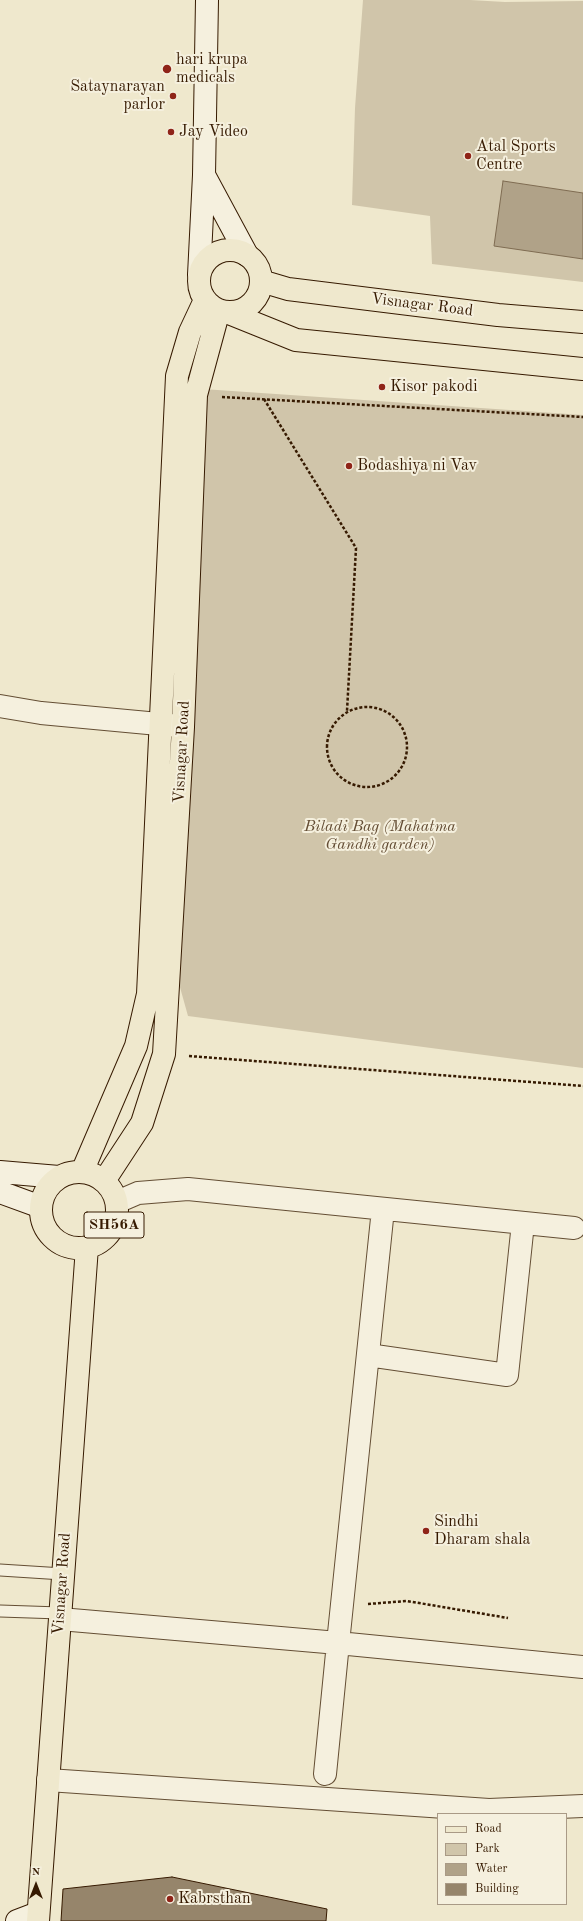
<!DOCTYPE html>
<html>
<head>
<meta charset="utf-8">
<style>
	body { margin:0 }
	#map { position:relative; width:583px; height:1921px; overflow:hidden; background:#efe8cd; font-family:"Old Standard TT",serif }
	canvas { display:block }
	.legend { position:absolute; left:437px; top:1813px; width:130px; height:92px; box-sizing:border-box; background:#f5f0de; border:1px solid #a99a86; margin:0; padding:5px 7px; list-style:none; font-size:12px; color:#361a01 }
	.legend li { display:flex; align-items:center; gap:8px; height:20px }
	.legend b { width:20px; border:1px solid #a99a86 }
	.north { position:absolute; left:16px; top:1865px; width:40px; height:40px; -webkit-text-stroke:3px #f5f0de; paint-order:stroke; rotate:0deg; font-size:11px; font-weight:700; line-height:16px; text-align:center; color:#361a01 }
	.north::after { content:''; display:block; margin:auto; width:14px; height:18px; background:#361a01; clip-path:polygon(50% 0,100% 100%,50% 72%,0 100%) }
</style>
</head>
<body>
<div id="map">
<canvas width="583" height="1921"></canvas>
<ul class="legend">
<li><b style="height:5px;background:#efe8cd"></b>Road</li>
<li><b style="height:11px;background:#d0c5aa"></b>Park</li>
<li><b style="height:11px;background:#b0a288"></b>Water</li>
<li><b style="height:11px;background:#96856b"></b>Building</li>
</ul>
<div class="north">N</div>
</div>
<script>
const context = document.querySelector('canvas').getContext('2d');
context.lineJoin = 'round';
function fill(path, color) { context.fillStyle = color; context.fill(path, 'evenodd'); }
const toPath = rows => new Path2D(rows.map(r => 'M' + r).join(''));
function strokePath(path, color, width, dash) { context.strokeStyle = color; context.lineWidth = width; context.lineCap = dash ? 'butt' : 'round'; context.setLineDash(dash || []); context.stroke(path); }
function label(font, color, halo, rows, align = 'center') {
  context.font = font + ' "Old Standard TT",serif'; context.lineWidth = 4; context.setLineDash([]); context.textBaseline = 'middle'; context.strokeStyle = halo; context.fillStyle = color; for (const [text, x, y, turn = 0] of rows) {
    context.save(); context.translate(x, y); context.rotate((+turn || 0) * Math.PI / 180); context.textAlign = isNaN(turn) ? turn : align; if (halo) context.strokeText(text, 0, 0); context.fillText(text, 0, 0); context.restore();
  }
}
const green = toPath([
	[363,0,470,0,505,2,583,1,583,282,432,264,430,216,352,205,355,108],
	[188,388,583,415,583,1068,188,1016,171,955]
]);
const water = toPath([
	[503,181,583,193,583,259,494,246,503,181]
]);
const building = toPath([
	[172,1877,327,1909,326,1921,61,1921,63,1889,172,1877]
]);
const path = toPath([
	[222,397,583,417],
	[264,399,356,548,347,711],
	'327 747a40 40 0 1 1 80 0a40 40 0 1 1-80 0Z',
	[189,1056,583,1086],
	[368,1604,407,1601,508,1618]
]);
const lane = toPath([
	[0,1570,63,1574],
	[0,1611,60,1613]
]);
const street = toPath([
	[0,706,41,713,180,726],
	[117,1202,138,1193,188,1189,574,1228],
	[368,1355,507,1375,523,1223],
	[60,1619,338,1643,383,1209],
	[325,1774,338,1643,583,1667],
	[48,1780,489,1810,583,1806]
]);
const secondary = toPath([
	[207,0,204,175,247,255],
	[199,275,204,175],
	[0,1172,59,1177],
	[0,1192,41,1207],
	[17,1921,38,1913]
]);
const primary = toPath([
	'199 281a31 31 0 1 1 62 0a31 31 0 1 1-62 0Z',
	[261,281,288,289,498,315,583,322],
	[229,313,296,340,583,369],
	[82,1172,136,1046,148,994,177,376,190,332,205,300],
	'41 1210a38 38 0 1 1 76 0a38 38 0 1 1-76 0Z',
	[104,1181,142,1123,164,1054,183,727,196,395,219,310],
	[38,1921,87,1247]
]);
const markers = [
	[167,69,5,"#8f2418"],
	[173,96,4,"#8f2418"],
	[171,132,4,"#8f2418"],
	[468,156,4,"#8f2418"],
	[382,387,4,"#8f2418"],
	[349,466,4,"#8f2418"],
	[426,1531,4,"#8f2418"],
	[170,1899,4,"#8f2418"]
];
const shields = [
	[114,1225,60]
];
const shieldNames = [
	["SH56A",114,1225]
];
const poiNames = [
	["hari krupa",176,60],
	["medicals",176,78],
	["Sataynarayan",165,87,"right"],
	["parlor",165,105,"right"],
	["Jay Video",179,132],
	["Atal Sports",476,147],
	["Centre",476,165],
	["Kisor pakodi",390,387],
	["Bodashiya ni Vav",357,466],
	["Sindhi",434,1522],
	["Dharam shala",434,1540],
	["Kabrsthan",178,1899]
];
const streetNames = [
	["Visnagar Road",422,305,7],
	["Visnagar Road",182,752,-87],
	["Visnagar Road",62,1584,-86]
];
const parkNames = [
	["Biladi Bag (Mahatma",380,827],
	["Gandhi garden)",380,845]
];
fill(green, '#d0c5aa');
fill(water, '#b0a288');
strokePath(water, '#7f6c52', 1);
fill(building, '#96856b');
strokePath(building, '#361a01', 1);
strokePath(lane, '#644e34', 13);
strokePath(street, '#644e34', 24);
strokePath(secondary, '#361a01', 24);
strokePath(primary, '#361a01', 24);
strokePath(path, '#361a01', 2.5, [3, 2]);
strokePath(lane, '#f5f0de', 11);
strokePath(street, '#f5f0de', 22);
strokePath(secondary, '#f5f0de', 22);
strokePath(primary, '#efe8cd', 22);
for (const [x, y, r, color] of markers) { const dot = new Path2D(); dot.arc(x, y, r, 0, 2 * Math.PI); context.fillStyle = color; context.fill(dot); strokePath(dot, '#f5f0de', 1.5); }
for (const [x, y, w] of shields) { const box = new Path2D(); box.roundRect(x - w / 2, y - 13, w, 26, 3); context.fillStyle = '#f5f0de'; context.fill(box); strokePath(box, '#361a01', 1); }
label('bold 15px', '#361a01', null, shieldNames);
label('16px', '#361a01', '#f5f0de', poiNames, 'left');
label('16px', '#361a01', '#f5f0de', streetNames);
label('italic 16px', '#644d34', '#f5f0de', parkNames);
</script>
</body>
</html>
